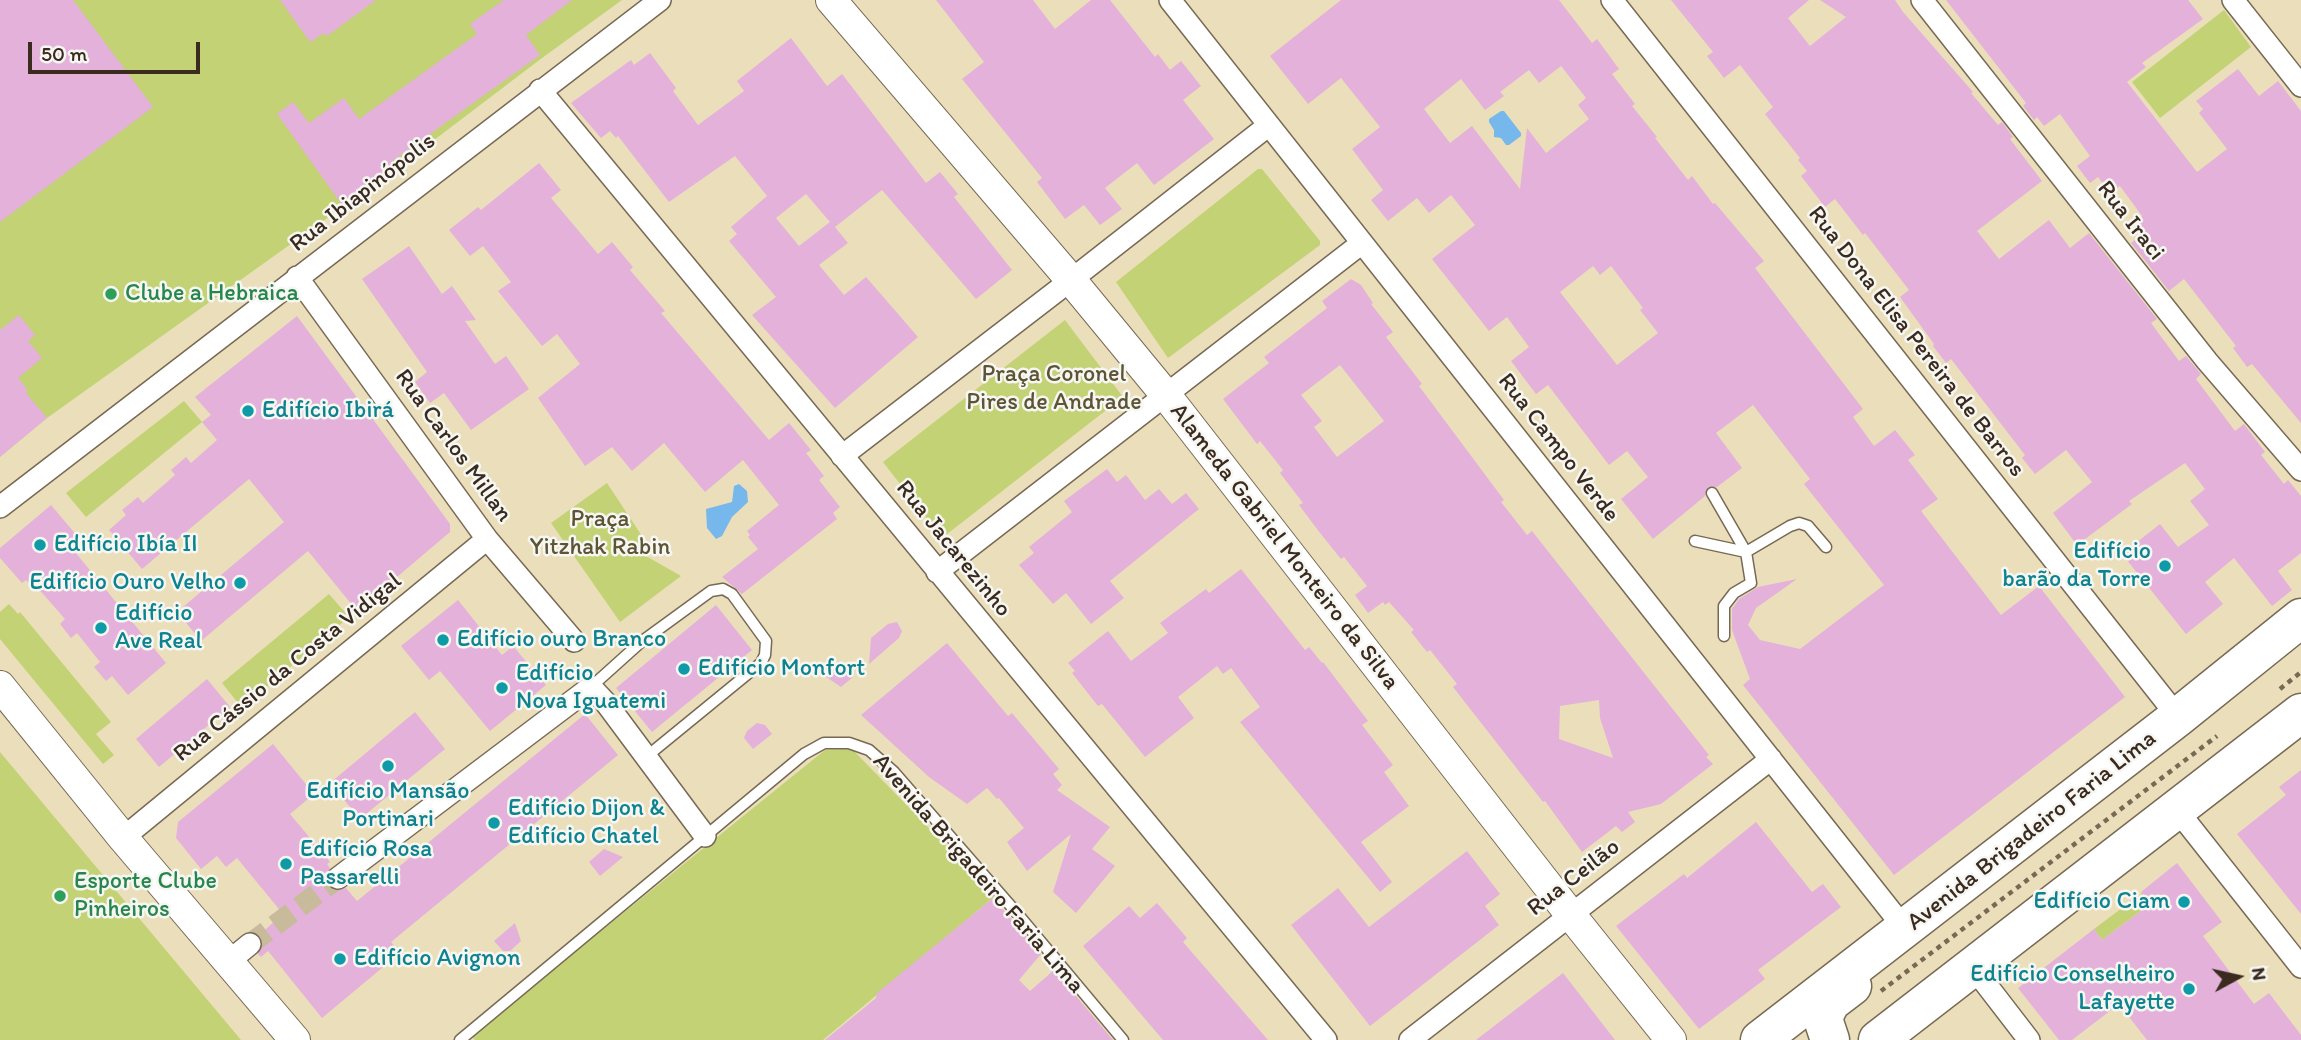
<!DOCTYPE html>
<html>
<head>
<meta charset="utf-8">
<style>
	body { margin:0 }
	#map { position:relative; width:2301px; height:1040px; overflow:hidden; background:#eadfba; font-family:Itim,sans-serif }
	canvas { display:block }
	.north { position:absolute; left:2203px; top:942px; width:70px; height:70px; -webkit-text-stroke:5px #f6f6f2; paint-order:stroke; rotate:82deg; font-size:19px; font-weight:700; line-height:28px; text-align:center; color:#3b2a1e }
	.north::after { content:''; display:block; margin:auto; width:24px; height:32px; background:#3b2a1e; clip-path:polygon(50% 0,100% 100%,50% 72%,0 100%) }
	.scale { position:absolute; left:28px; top:42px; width:172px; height:32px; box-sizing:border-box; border:4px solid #3b2a1e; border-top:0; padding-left:9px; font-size:21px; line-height:24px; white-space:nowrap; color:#3b2a1e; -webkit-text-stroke:5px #f6f6f2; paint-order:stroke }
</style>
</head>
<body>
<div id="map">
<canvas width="2301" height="1040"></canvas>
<div class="north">N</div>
<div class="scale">50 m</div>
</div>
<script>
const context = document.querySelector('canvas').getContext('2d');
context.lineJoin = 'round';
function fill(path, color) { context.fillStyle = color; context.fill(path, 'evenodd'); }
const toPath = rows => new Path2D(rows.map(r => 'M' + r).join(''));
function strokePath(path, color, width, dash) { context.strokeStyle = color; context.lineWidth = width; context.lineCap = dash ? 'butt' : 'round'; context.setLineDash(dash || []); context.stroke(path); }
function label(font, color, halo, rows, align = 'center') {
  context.font = font + ' Itim,sans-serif'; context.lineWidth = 5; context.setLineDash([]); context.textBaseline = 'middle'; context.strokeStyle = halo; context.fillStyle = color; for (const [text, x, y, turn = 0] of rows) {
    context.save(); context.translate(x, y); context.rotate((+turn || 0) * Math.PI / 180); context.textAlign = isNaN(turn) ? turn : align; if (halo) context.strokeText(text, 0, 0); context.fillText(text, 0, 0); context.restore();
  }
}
const green = toPath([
	[0,0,622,0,542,58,396,169,47,418,0,457],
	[2224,10,2251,47,2160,118,2132,82],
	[1258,169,1262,169,1320,241,1320,245,1168,358,1116,282],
	[1065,320,1123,397,942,538,883,462],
	[184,401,202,422,86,517,66,493],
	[607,483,644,539,632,548,681,576,620,622,551,523],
	[329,594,349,617,242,708,222,683],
	[9,604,18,614,20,612,111,722,96,734,114,755,103,764,0,639,0,612],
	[852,749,995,896,823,1040,475,1040,471,1036,825,750],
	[0,752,241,1040,0,1040],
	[2142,893,2150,904,2102,940,2094,929]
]);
const water = toPath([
	[1501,111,1504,111,1521,133,1521,136,1509,145,1506,145,1501,138,1494,137,1494,130,1489,122,1489,119],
	[739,484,747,491,748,502,732,517,722,536,716,539,707,528,706,509,732,502,734,486]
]);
const building = toPath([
	[0,0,73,0,153,107,0,222],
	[280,0,376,0,327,36,324,33,310,42],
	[504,0,572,0,526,35,540,55,391,162,396,169,345,209,277,114,293,102,309,123,344,98,359,119,477,34,470,24],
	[936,0,1033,0,1055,29,1091,0,1110,0,1155,57,1158,54,1170,70,1181,61,1201,86,1183,100,1214,139,1154,185,1137,163,1105,188,1122,209,1100,225,1084,205,1065,219,1037,182,1042,178,962,79,984,62],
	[1341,0,1559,0,1592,43,1597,39,1619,69,1612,74,1635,104,1632,106,1657,137,1655,138,1688,180,1692,176,1713,204,1715,203,1764,261,1755,268,1863,409,1853,417,1874,446,1895,430,1915,455,1908,460,1938,499,1921,511,2001,615,2039,586,2125,697,1894,875,1743,685,1750,679,1732,630,1732,609,1739,599,1758,587,1797,579,1756,608,1748,625,1760,640,1800,649,1884,585,1804,484,1810,479,1753,405,1716,433,1742,468,1717,487,1708,487,1705,496,1653,539,1621,499,1648,477,1627,451,1609,465,1548,385,1536,394,1511,361,1529,347,1507,317,1489,331,1432,259,1475,225,1451,195,1429,213,1417,198,1388,221,1371,200,1383,190,1352,149,1380,127,1341,78,1308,104,1270,56],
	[1561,66,1586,98,1578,105,1589,119,1546,153,1527,128,1520,189,1472,126,1450,143,1424,109,1461,79,1485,110,1504,96,1500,92,1529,70,1539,83],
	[1593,266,1600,275,1611,266,1643,308,1640,310,1658,333,1617,365,1560,292],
	[1671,0,1809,0,1788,18,1810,46,1846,17,1820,0,1895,0,1903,12,1973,92,1971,93,1998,125,2002,122,2013,137,2010,139,2042,181,1977,231,1999,259,2049,220,2070,248,2089,233,2157,319,2151,323,2179,361,2186,356,2201,374,2196,379,2235,431,2244,424,2265,452,2261,455,2284,484,2288,480,2301,496,2301,553,2278,571,2292,590,2272,606,2234,558,2205,582,2223,604,2186,634,2122,554,2160,524,2178,547,2209,525,2190,501,2205,489,2185,463,2129,501,2132,504,2077,545,2053,513,2092,482,2066,450,2035,474,2022,458,2025,455,1951,359,1946,363,1933,346,1934,344,1900,297,1909,290,1865,233,1863,235,1835,199,1825,207,1801,176,1807,171,1798,160,1800,158,1765,114,1773,107,1740,65,1724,78,1707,56,1713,52],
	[1946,0,2188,0,2203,19,2142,63,2146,67,2127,82,2197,172,2227,149,2199,113,2203,109,2196,101,2238,69,2259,96,2278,81,2301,111,2301,423,2252,364,2247,367,2233,348,2236,346,2184,279,2169,291,2131,243,2143,234,2134,223,2142,216,2120,186,2110,193,2098,177,2090,183,2077,166,2090,156,2060,114,2044,126,2037,117,2034,120,2023,106,2026,103],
	[791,38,827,86,842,74,926,183,940,172,958,194,954,197,1012,270,976,299,882,190,835,227,848,243,819,265,844,295,866,277,918,337,835,408,752,315,776,297,729,241,737,234,731,227,767,196,735,156,669,202,618,136,616,138,610,131,601,138,571,103,631,60,634,65,650,53,676,88,673,91,698,125,744,91,737,81],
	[806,194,830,222,799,246,776,218],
	[539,163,561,190,551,198,598,254,612,242,633,267,630,270,665,311,661,313,769,440,789,423,811,450,806,453,824,476,819,480,840,507,833,513,837,519,742,594,722,577,758,549,748,537,750,535,747,531,779,505,743,460,705,492,664,443,632,471,612,447,585,466,538,398,580,364,557,334,542,346,498,291,511,282,483,246,470,256,449,230,478,207,481,210],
	[409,246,442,294,452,286,476,320,465,321,495,364,506,356,529,389,471,430,444,393,430,403,415,382,427,372,362,279],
	[1351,279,1361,285,1373,303,1371,304,1393,332,1386,337,1422,384,1419,386,1504,500,1501,502,1527,535,1532,531,1709,755,1706,757,1713,764,1661,804,1628,812,1635,822,1622,832,1616,826,1582,852,1545,801,1543,802,1453,687,1457,684,1430,650,1427,652,1411,632,1414,630,1389,602,1385,605,1383,602,1368,613,1355,595,1367,586,1344,557,1341,559,1320,533,1299,505,1303,503,1280,473,1283,470,1260,441,1257,444,1223,399,1269,363,1264,357,1327,308,1322,301],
	[1340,365,1384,421,1337,457,1314,427,1322,421,1301,395],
	[1599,700,1600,718,1613,758,1559,739,1560,706],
	[19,315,35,335,28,341,42,358,18,378,27,389,26,393,47,418,0,457,0,330],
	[297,316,450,524,450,532,357,611,308,551,201,641,177,612,284,522,249,479,142,569,109,530,126,515,122,510,138,497,143,503,175,475,171,470,186,457,191,463,217,440,202,422,211,415,195,397],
	[1107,469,1117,482,1126,475,1145,500,1159,489,1172,504,1186,493,1199,509,1110,581,1124,598,1091,624,1066,593,1053,604,1019,565,1034,553,1029,547,1072,512,1064,501],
	[51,505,78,537,73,541,79,549,75,552,166,663,128,695,112,676,106,681,94,667,100,662,77,633,71,638,60,624,65,619,36,586,33,588,26,580,22,583,0,558,0,548],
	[1241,569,1305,650,1309,647,1322,663,1323,662,1368,721,1362,725,1393,765,1384,772,1409,806,1361,842,1392,882,1380,892,1240,722,1260,707,1231,668,1223,674,1217,666,1178,697,1194,718,1145,757,1102,704,1098,706,1072,673,1075,671,1068,663,1108,631,1131,661,1168,633,1160,623,1206,589,1209,593],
	[458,600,502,655,513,646,546,685,490,731,440,671,429,680,401,646],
	[716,605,752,650,652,732,616,688],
	[897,622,902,631,899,638,869,664,871,638,888,624],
	[947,643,1008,716,1012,713,1059,769,1053,774,1062,785,1057,790,1110,827,1092,849,1115,866,1076,913,1053,892,1071,834,1027,871,1007,842,1024,828,999,798,997,799,987,788,967,804,929,777,861,715],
	[839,661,853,677,841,687,822,674],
	[207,679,230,707,159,767,136,739],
	[415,712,445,749,360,819,330,783],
	[585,714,618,755,391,942,400,953,322,1018,268,951,261,957,258,954,263,943,259,935,283,914,237,858,226,867,217,856,201,869,176,838,178,822,273,744,314,794,290,814,330,862,327,864,330,868,325,879,327,885,334,890,346,888,357,901],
	[757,723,765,725,772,734,753,749,744,738,747,731],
	[2301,770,2301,914,2237,834,2286,795,2279,787],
	[1756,822,1812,892,1823,884,1841,907,1758,970,1765,979,1699,1029,1616,926,1684,874,1687,878],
	[604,849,623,857,600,876,589,862],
	[1467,851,1500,894,1485,906,1499,925,1370,1026,1291,925,1338,888,1369,927],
	[2177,863,2222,922,2203,936,2254,1004,2269,993,2301,1035,2301,1040,2147,1040,2119,1004,2072,1040,2059,1040,2018,988,2094,929,2102,940,2149,905,2141,892],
	[993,898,1041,954,1019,980,1030,991,1054,970,1113,1040,825,1040,876,998,877,993],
	[1157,903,1187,938,1183,942,1268,1040,1163,1040,1083,946,1129,906,1140,918],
	[515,923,521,941,510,951,503,951,494,941],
	[1563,973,1615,1040,1476,1040]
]);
const streetTunnel = toPath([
	[250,944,338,878]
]);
const path = toPath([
	[2280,689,2301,672],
	[1881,991,2217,736]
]);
const lane = toPath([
	[1712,493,1746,552,1751,583,1734,593,1724,606,1724,636],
	[1695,541,1746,552,1790,526,1799,523,1808,526,1826,547],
	[591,687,641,642,711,591,723,589,732,594,766,641,765,655,761,663,646,757],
	[460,1040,804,754,824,743,849,743,869,750,894,772,1016,912,1123,1040]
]);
const street = toPath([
	[1170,0,1905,929],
	[1612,0,2178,717],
	[1922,0,2207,361,2301,470],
	[2233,0,2301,86],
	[540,90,1326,1040],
	[297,277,487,539,574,641],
	[842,456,1071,280,1269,125],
	[0,507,660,0],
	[937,572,1362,243],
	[2177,810,2301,967],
	[123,838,487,539],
	[338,878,591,687,606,703,705,836],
	[228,962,250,944],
	[1972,966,2029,1040],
	[1410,1040,1771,759]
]);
const secondary = toPath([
	[831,0,1071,280,1165,394,1570,914,1671,1040],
	[0,686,123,838,295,1040]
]);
const highway = toPath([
	[1760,1040,2178,717,2301,618],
	[1830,1040,1824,1022,1825,1013,1831,1002,1852,986],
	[1878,1040,2301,713]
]);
const markers = [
	[111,294,7,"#2e9e5b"],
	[248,411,7,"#0f9aa8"],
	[40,545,7,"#0f9aa8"],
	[2165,566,7,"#0f9aa8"],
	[240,583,7,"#0f9aa8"],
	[101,628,7,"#0f9aa8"],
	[443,640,7,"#0f9aa8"],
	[684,669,7,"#0f9aa8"],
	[502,688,7,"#0f9aa8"],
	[388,766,7,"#0f9aa8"],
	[494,823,7,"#0f9aa8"],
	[286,864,7,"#0f9aa8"],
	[60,896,7,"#2e9e5b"],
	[2184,902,7,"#0f9aa8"],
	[340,959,7,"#0f9aa8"],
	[2189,989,7,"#0f9aa8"]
];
const streetNames = [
	["Rua Ibiapinópolis",363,193,-38],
	["Rua Iraci",2130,221,52],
	["Rua Dona Elisa Pereira de Barros",1916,342,52],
	["Rua Carlos Millan",453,446,54],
	["Rua Campo Verde",1558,448,52],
	["Alameda Gabriel Monteiro da Silva",1284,547,52],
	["Rua Jacarezinho",953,549,51],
	["Rua Cássio da Costa Vidigal",288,668,-39],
	["Avenida Brigadeiro Faria Lima",2032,831,-38],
	["Avenida Brigadeiro Faria Lima",978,874,49],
	["Rua Ceilão",1574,878,-38]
];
const leisureNames = [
	["Clube a Hebraica",125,294],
	["Esporte Clube",74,882],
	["Pinheiros",74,910]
];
const parkNames = [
	["Praça Coronel",1054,375],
	["Pires de Andrade",1054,403],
	["Praça",600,520],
	["Yitzhak Rabin",600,548]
];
const cultureNames = [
	["Edifício Ibirá",262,411],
	["Edifício Ibía II",54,545],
	["Edifício",2151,552,"right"],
	["barão da Torre",2151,580,"right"],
	["Edifício Ouro Velho",226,583,"right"],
	["Edifício",115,614],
	["Ave Real",115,642],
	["Edifício ouro Branco",457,640],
	["Edifício Monfort",698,669],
	["Edifício",516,674],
	["Nova Iguatemi",516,702],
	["Edifício Mansão",388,792,"center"],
	["Portinari",388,820,"center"],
	["Edifício Dijon &",508,809],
	["Edifício Chatel",508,837],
	["Edifício Rosa",300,850],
	["Passarelli",300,878],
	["Edifício Ciam",2170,902,"right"],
	["Edifício Avignon",354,959],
	["Edifício Conselheiro",2175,975,"right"],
	["Lafayette",2175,1003,"right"]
];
fill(green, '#c2d275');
fill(water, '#77b8ec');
fill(building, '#e4b1da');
strokePath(streetTunnel, '#c7bb9b', 21, [21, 10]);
strokePath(lane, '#786955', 13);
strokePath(street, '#786955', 24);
strokePath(secondary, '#786955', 32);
strokePath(highway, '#786955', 41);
strokePath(path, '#786955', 4.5, [5, 5]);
strokePath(lane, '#fff', 10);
strokePath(street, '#fff', 21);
strokePath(secondary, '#fff', 30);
strokePath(highway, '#fff', 38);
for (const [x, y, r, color] of markers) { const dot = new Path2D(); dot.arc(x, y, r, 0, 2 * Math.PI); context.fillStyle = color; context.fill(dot); strokePath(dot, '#f6f6f2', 2.5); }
label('24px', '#3b2a1e', '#f6f6f2', streetNames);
label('24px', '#27864d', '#f6f6f2', leisureNames, 'left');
label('24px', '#5d5434', '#f6f6f2', parkNames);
label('24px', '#0d838f', '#f6f6f2', cultureNames, 'left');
</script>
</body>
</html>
